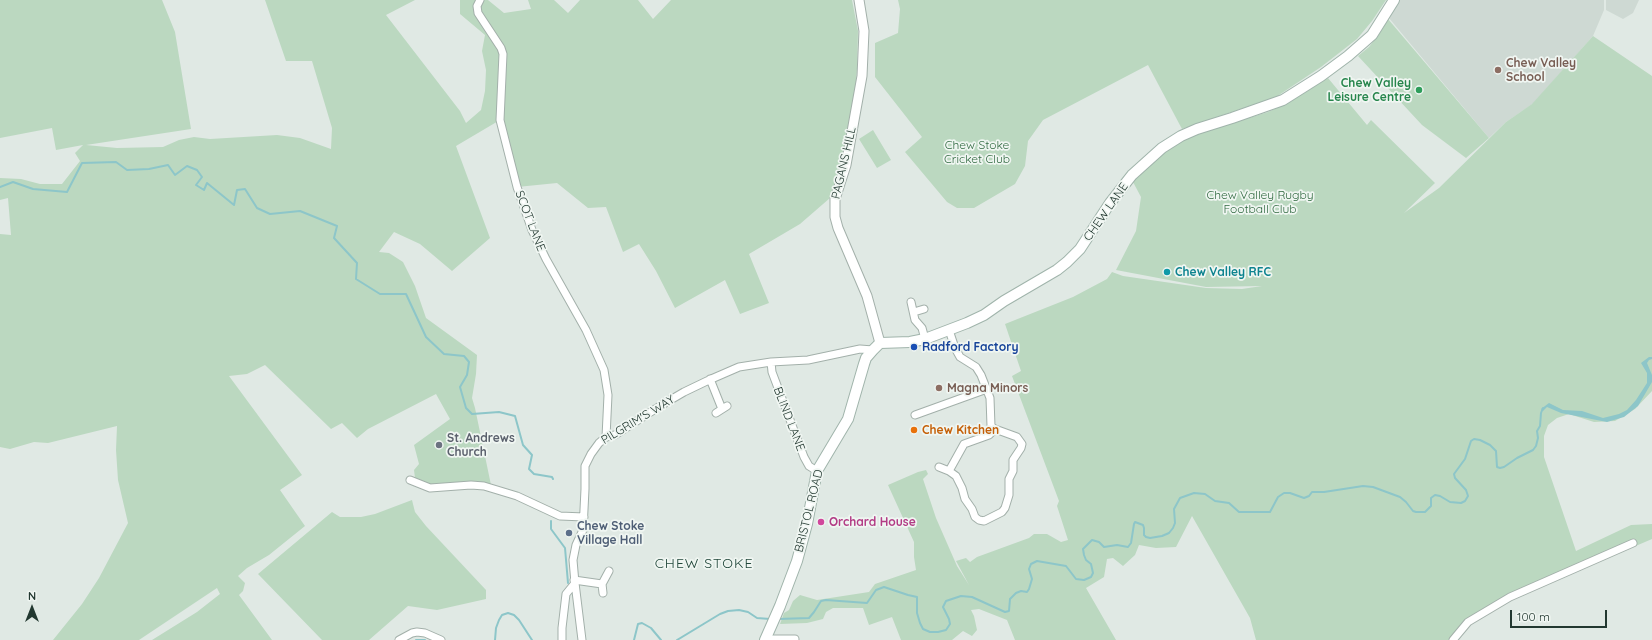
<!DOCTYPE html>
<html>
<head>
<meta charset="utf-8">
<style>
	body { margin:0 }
	#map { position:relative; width:1652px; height:640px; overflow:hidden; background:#e0e9e4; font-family:Quicksand,sans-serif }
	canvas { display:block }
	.north { position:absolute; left:12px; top:588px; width:40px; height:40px; -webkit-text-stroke:3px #f0f6f2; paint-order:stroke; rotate:0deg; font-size:11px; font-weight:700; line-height:16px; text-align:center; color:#223830 }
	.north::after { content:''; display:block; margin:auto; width:14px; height:18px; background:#223830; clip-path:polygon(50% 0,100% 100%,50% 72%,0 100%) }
	.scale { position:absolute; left:1510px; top:610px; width:97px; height:18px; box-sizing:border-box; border:2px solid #223830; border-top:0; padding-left:5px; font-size:12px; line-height:14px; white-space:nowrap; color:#223830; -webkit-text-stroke:3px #f0f6f2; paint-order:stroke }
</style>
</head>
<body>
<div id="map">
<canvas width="1652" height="640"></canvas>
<div class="north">N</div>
<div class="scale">100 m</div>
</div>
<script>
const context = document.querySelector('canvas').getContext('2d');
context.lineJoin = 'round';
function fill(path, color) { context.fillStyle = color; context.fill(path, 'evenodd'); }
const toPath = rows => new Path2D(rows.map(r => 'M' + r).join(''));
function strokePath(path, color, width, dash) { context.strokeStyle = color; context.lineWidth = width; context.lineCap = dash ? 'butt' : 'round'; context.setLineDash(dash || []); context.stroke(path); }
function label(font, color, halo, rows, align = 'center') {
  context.font = font + ' Quicksand,sans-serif'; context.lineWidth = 3.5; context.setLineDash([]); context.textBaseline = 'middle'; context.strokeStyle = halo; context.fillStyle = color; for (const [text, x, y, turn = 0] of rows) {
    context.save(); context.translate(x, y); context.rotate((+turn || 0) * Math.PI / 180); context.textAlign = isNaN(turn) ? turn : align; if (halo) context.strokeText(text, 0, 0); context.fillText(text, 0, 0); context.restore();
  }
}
const built = toPath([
	[1400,0,1604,0,1604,10,1593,36,1534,103,1506,122,1489,138,1389,18],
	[1606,0,1639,0,1633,13,1623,19,1606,10]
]);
const green = toPath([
	[0,0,162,0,175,32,191,129,86,145,117,148,163,147,179,140,194,137,210,139,277,135,300,138,331,149,332,128,312,61,286,61,265,0,415,0,386,15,460,111,466,123,481,110,485,91,486,70,482,51,485,35,460,14,460,0,488,0,504,13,531,9,528,0,554,0,568,13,580,0,638,0,653,19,671,0,852,0,858,31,857,69,855,93,841,167,830,198,800,224,749,254,769,303,740,314,725,280,675,308,656,271,639,244,623,252,606,207,588,208,557,183,517,187,500,120,456,146,490,238,452,271,420,244,394,232,379,252,389,253,403,262,415,286,426,318,477,355,476,374,472,398,475,408,491,485,432,485,415,478,414,470,419,464,414,445,450,419,436,394,368,429,357,438,342,423,331,429,265,365,247,374,229,376,302,475,280,490,305,526,269,555,247,568,238,576,245,583,243,591,239,595,272,640,152,640,197,612,220,594,217,588,139,640,53,640,82,604,99,578,128,523,118,480,116,450,117,426,48,443,34,442,10,449,0,447,0,234,11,235,8,198,0,200,0,178,21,179,40,184,62,184,80,161,75,153,83,145,56,150,52,128,0,138],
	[898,0,1386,0,1372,21,1357,39,1321,67,1276,97,1182,129,1148,65,1043,120,1028,141,1025,166,1015,184,974,208,957,208,947,202,905,152,922,137,875,77,875,43,898,33,900,9],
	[1388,19,1489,138,1466,158,1422,125,1358,56,1369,47,1380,33],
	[1593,36,1652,76,1652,391,1635,409,1615,421,1594,422,1569,414,1557,418,1548,425,1544,436,1544,457,1576,551,1631,525,1652,524,1652,539,1512,599,1470,624,1458,640,1256,640,1250,618,1192,516,1176,547,1156,548,1139,545,1135,555,1123,566,1113,558,1107,559,1104,577,1086,588,1116,640,1015,640,1007,620,979,609,971,610,974,616,977,630,972,636,963,631,952,640,901,640,892,617,869,625,863,608,833,608,826,612,823,619,807,623,780,624,784,613,789,610,793,601,800,595,817,600,869,592,875,584,916,570,914,557,914,542,888,485,918,472,926,470,928,474,923,479,936,518,957,566,969,585,956,561,966,558,970,562,977,557,1029,538,1034,534,1047,534,1061,542,1068,540,1057,506,1059,501,1012,376,1021,371,1005,324,1073,297,1107,279,1112,272,1123,276,1206,288,1242,289,1262,286,1206,287,1116,270,1136,231,1141,197,1133,182,1146,162,1171,147,1195,135,1268,112,1290,102,1328,78,1367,125,1371,120,1435,183,1404,213,1439,188,1506,122,1532,104],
	[873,130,891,160,877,168,859,139],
	[412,500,415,512,426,526,486,590,486,599,437,610,408,606,369,640,322,640,258,574,332,512,340,517,361,517,375,514]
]);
const water = toPath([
	[1649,357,1652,357,1652,359,1649,360,1647,363,1652,375,1652,382,1638,406,1624,417,1607,422,1561,413,1547,407,1543,411,1541,409,1549,403,1563,410,1582,411,1603,418,1619,414,1627,410,1636,400,1647,383,1647,373,1641,363]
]);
const stream = toPath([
	[0,187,13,182,33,189,67,192,82,163,116,162,127,170,149,169,168,165,175,175,187,166,197,170,202,177,196,185,204,190,207,183,234,205,237,190,245,189,257,208,270,214,300,211,337,226,334,238,357,263,356,279,380,294,406,294,426,337,444,354,464,356,469,362,467,375,460,387,466,408,472,414,499,412,515,416,523,445,532,455,529,469,534,474,552,477,553,479],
	[551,521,551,529,565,548,568,583],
	[778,619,809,618,814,612,821,601,826,600,867,603,876,590,884,587,908,595,917,597,917,613,920,623,923,629,930,632,938,632,946,630,950,624,949,619,943,607,946,601,961,596,972,597,1005,612,1009,611,1010,599,1016,593,1021,591,1027,592,1029,589,1032,579,1029,569,1031,564,1037,561,1066,566,1076,579,1084,580,1091,577,1093,573,1091,564,1086,560,1084,555,1083,549,1092,540,1099,542,1104,547,1117,545,1128,547,1131,543,1134,524,1135,522,1143,525,1144,528,1144,535,1146,537,1150,538,1162,536,1169,533,1173,528,1175,523,1174,509,1180,498,1194,493,1205,494,1215,501,1229,503,1239,512,1270,512,1278,497,1284,493,1290,493,1304,498,1309,496,1312,492,1324,492,1363,486,1373,487,1400,497,1406,502,1413,511,1416,512,1425,512,1431,506,1431,498,1435,495,1440,496,1450,502,1461,503,1465,501,1468,496,1466,490,1455,478,1454,474,1465,459,1471,441,1474,439,1480,440,1490,445,1496,451,1497,467,1500,468,1504,467,1517,458,1533,450,1536,446,1538,438,1537,431,1540,426,1541,413,1543,408],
	[416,640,425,640],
	[495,640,496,628,499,620,502,615,508,613,514,615,519,620,532,640],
	[634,640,638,624,642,623,651,628,661,640],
	[677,640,720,614,728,611,739,610,748,612,757,618,770,619]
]);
const minor = toPath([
	[480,0,477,6,478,13,501,48,503,54,500,120,517,187,532,230,546,259,586,330,604,370,608,395,606,437],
	[911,302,915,320,922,328,925,339],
	[914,312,924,309],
	[771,362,772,372,804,457,809,466,817,471],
	[710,379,722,409],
	[716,413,727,406],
	[915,415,987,389],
	[939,467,949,471,964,444,989,435,995,429],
	[949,471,956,476,962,488,965,499,972,509,975,517,979,520,984,521,1002,512,1005,508,1009,495,1009,479,1013,471,1013,460,1021,448,1022,444,1017,437,995,429,991,426,990,398,981,375,976,367,960,357,955,348,949,330],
	[410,480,430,488,471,485,484,486,517,496,560,516,584,517],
	[574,580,602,584],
	[603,593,602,584,609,571],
	[765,639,795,639],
	[399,640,412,633,417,632,425,633,441,640],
	[562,640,562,628,566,594,575,583],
	[582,640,575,583,573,560,576,545,583,530,585,489,585,466,591,454,599,443,606,437,615,435,660,406,684,392,709,380,739,367,771,362,808,360,860,349,873,350],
	[1453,640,1468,622,1510,597,1633,543]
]);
const tertiary = toPath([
	[859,0,864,31,862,76,846,165,835,199,835,217,838,228,867,296,880,343]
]);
const secondary = toPath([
	[765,640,780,606,797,561,807,524,817,471,848,419,864,364,866,358,873,350,880,343,910,342,925,339,967,323,984,315,1004,301,1057,270,1067,262,1080,249,1110,203,1132,175,1162,148,1181,136,1197,129,1232,118,1283,100,1321,76,1348,56,1372,35,1394,0]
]);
const markers = [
	[1498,70,4,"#8d6e63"],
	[1419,90,4,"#2e9e5b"],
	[1167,272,4,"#0f9aa8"],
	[914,347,4,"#1a4fb4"],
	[939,388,4,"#8d6e63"],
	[914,430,4,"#e8710a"],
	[439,445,4,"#6b7280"],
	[821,522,4,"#d1479c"],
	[569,533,4,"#5c6f8a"]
];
const educationNames = [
	["Chew Valley",1506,63],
	["School",1506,77],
	["Magna Minors",947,388]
];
const leisureNames = [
	["Chew Valley",1411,83],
	["Leisure Centre",1411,97]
];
const parkNames = [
	["Chew Stoke",977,145],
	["Cricket Club",977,159],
	["Chew Valley Rugby",1260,195],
	["Football Club",1260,209]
];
const streetNames = [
	["PAGANS HILL",844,163,-77],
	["CHEW LANE",1106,212,-55],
	["SCOT LANE",530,221,69],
	["BLIND LANE",789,419,69],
	["PILGRIM'S WAY",638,420,-31],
	["BRISTOL ROAD",809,511,-76]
];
const cultureNames = [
	["Chew Valley RFC",1175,272]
];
const transitNames = [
	["Radford Factory",922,347]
];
const foodNames = [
	["Chew Kitchen",922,430]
];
const worshipNames = [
	["St. Andrews",447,438],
	["Church",447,452]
];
const hotelNames = [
	["Orchard House",829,522]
];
const serviceNames = [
	["Chew Stoke",577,526],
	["Village Hall",577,540]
];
const quarterNames = [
	["CHEW STOKE",704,564]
];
fill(built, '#ced9d3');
fill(green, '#bbd8c0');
fill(water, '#8dc6c9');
strokePath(stream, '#8dc6c9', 2);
strokePath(minor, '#a3b0aa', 9);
strokePath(tertiary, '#a3b0aa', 11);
strokePath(secondary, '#a0b4ab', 12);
strokePath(minor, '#fff', 7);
strokePath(tertiary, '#fff', 9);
strokePath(secondary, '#fff', 10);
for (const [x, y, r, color] of markers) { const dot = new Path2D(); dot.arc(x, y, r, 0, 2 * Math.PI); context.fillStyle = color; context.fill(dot); strokePath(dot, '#f0f6f2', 1.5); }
label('bold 12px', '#785e54', '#f0f6f2', educationNames, 'left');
label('bold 12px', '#27864d', '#f0f6f2', leisureNames, 'right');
label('12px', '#316a41', '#f0f6f2', parkNames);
label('12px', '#223830', '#f0f6f2', streetNames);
label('bold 12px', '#0d838f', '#f0f6f2', cultureNames, 'left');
label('bold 12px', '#164399', '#f0f6f2', transitNames, 'left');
label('bold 12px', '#c56008', '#f0f6f2', foodNames, 'left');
label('bold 12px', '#5b616d', '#f0f6f2', worshipNames, 'left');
label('bold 12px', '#b23c85', '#f0f6f2', hotelNames, 'left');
label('bold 12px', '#4e5e75', '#f0f6f2', serviceNames, 'left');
context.letterSpacing = '1px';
label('14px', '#21473a', '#f0f6f2', quarterNames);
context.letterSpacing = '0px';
</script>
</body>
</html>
